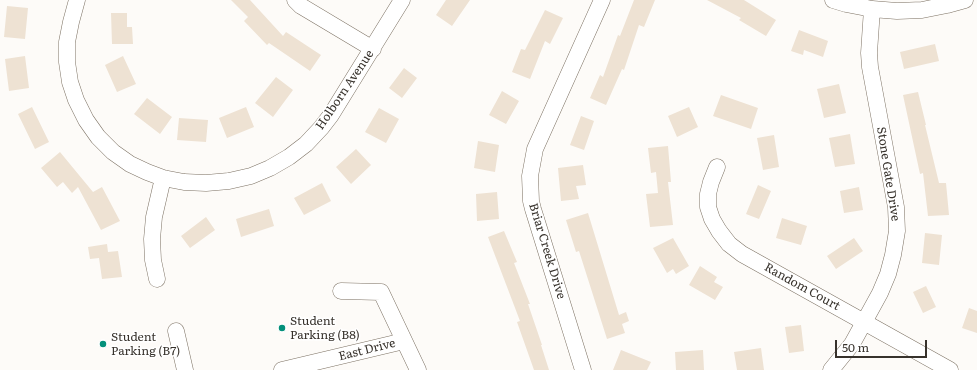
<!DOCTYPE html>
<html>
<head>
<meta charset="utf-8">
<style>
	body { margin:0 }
	#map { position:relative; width:977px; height:370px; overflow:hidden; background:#fdfbf8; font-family:Literata,serif }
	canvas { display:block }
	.scale { position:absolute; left:835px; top:340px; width:92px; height:18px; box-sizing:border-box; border:2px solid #37322c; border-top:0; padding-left:5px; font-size:12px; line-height:14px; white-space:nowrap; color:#37322c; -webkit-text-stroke:3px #fff; paint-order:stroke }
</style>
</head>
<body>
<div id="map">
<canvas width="977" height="370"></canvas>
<div class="scale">50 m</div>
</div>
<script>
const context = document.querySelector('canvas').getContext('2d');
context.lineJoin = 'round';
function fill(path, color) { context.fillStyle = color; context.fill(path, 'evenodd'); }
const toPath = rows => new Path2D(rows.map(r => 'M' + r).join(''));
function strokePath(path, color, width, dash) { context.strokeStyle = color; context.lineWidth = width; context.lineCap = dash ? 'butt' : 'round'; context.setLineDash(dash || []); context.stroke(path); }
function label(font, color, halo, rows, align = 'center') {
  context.font = font + ' Literata,serif'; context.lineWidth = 3; context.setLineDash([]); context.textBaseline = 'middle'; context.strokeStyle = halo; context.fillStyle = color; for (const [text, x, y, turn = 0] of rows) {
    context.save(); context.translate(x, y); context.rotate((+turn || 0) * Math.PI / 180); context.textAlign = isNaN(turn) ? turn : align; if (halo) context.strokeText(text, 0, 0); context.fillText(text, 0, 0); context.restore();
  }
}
const building = toPath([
	[231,0,250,0,283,36,286,32,321,55,310,71,269,43,267,45,244,21,248,17],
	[446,0,470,0,452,26,436,15],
	[634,0,655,0,644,27,639,25,624,70,622,69,606,105,590,98,600,75,603,77,618,35,620,36],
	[707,0,744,0,776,20,766,36,739,20,741,18],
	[7,6,28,8,25,39,4,37],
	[545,10,563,18,550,44,545,41,530,79,512,72,521,49,525,50],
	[111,13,127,13,127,27,132,27,133,44,112,44],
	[799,30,828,41,823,57,804,50,803,55,791,51],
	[935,44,939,61,904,69,900,52],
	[25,56,29,88,9,91,5,59],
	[123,56,136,84,117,92,105,65],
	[404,68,417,78,402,98,389,88],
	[276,77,293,90,273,117,255,103],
	[839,84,846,113,824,118,817,89],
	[502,91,519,101,506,124,489,115],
	[918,92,926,125,925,125,939,183,946,183,949,215,928,216,923,173,920,174,903,95],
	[721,95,758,108,751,129,713,116],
	[147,98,172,117,160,134,134,114],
	[32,107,49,142,35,149,18,114],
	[246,107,254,127,227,138,219,118],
	[689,107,698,127,677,137,668,116],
	[379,108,399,119,386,143,365,132],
	[581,116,594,121,584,150,570,145],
	[179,118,208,120,206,142,177,140],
	[850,134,855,164,835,167,829,138],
	[774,135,779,167,763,170,757,138],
	[478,141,499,145,495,172,474,168],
	[668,146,671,182,668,182,673,225,650,227,646,194,658,193,656,172,651,173,648,148],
	[356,149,371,165,351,184,336,167],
	[60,152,93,192,102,187,120,221,101,230,78,187,72,193,63,182,57,187,41,168],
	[583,165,586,185,576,186,579,199,561,201,558,168],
	[322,183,331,201,304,215,294,198],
	[758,185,771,191,759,219,746,214],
	[859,187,863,210,844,213,840,191],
	[497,192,499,219,477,221,476,194],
	[269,209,274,226,241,237,236,219],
	[588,213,619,315,626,312,629,321,622,324,625,333,607,339,579,251,576,252,566,220],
	[206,217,215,230,190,248,181,236],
	[782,218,807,226,801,245,776,238],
	[504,231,517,262,514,263,530,304,528,304,542,345,541,345,549,370,534,370,517,322,520,321,488,237],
	[925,233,942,235,939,265,922,263],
	[673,238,689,266,676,274,673,269,667,273,653,248],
	[854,238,863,251,836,269,827,256],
	[107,244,108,252,118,251,122,277,102,279,99,258,90,259,88,247],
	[700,266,717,277,714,282,723,287,715,300,689,285],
	[926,286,936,307,923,313,913,292],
	[969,308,977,311,977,333,962,328],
	[801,325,804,351,789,353,785,327],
	[761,348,764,370,737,370,734,352],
	[621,350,651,362,647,370,613,370],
	[703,350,704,370,676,370,675,352]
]);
const minor = toPath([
	[77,0,71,22,67,42,67,62,70,82,76,100,86,120,98,137,113,152,130,164,147,172,163,178,184,182,206,183,229,181,251,176,270,168,289,157,306,144,321,128,331,115,402,0],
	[295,0,301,6,373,49],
	[833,0,846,4,872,9,897,11,922,10,947,5,965,0],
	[717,167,711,182,708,194,708,207,712,219,719,231,729,244,742,254,950,370],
	[157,279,153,260,152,239,154,217,163,178],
	[341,291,381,292,418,370],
	[176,331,185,370],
	[282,370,404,341],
	[583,370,533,209,531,201,530,176,535,149,602,0],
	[831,370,852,344,880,293,888,274,893,255,897,231,896,207,870,67,869,53,872,9]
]);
const markers = [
	[282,328,4,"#03907a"],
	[103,344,4,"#03907a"]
];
const streetNames = [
	["Holborn Avenue",345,90,-56],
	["Stone Gate Drive",888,174,81],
	["Briar Creek Drive",547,251,73],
	["Random Court",802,287,29],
	["East Drive",367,350,-14]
];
const poiNames = [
	["Student",290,321],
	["Parking (B8)",290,335],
	["Student",111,337],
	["Parking (B7)",111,351]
];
fill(building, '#eee2d3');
strokePath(minor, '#7d7264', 17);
strokePath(minor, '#fff', 16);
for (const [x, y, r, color] of markers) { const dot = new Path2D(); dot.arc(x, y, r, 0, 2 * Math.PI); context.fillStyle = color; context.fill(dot); strokePath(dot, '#fff', 1.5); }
label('12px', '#37322c', '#fff', streetNames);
label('12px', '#37322c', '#fff', poiNames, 'left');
</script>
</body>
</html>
